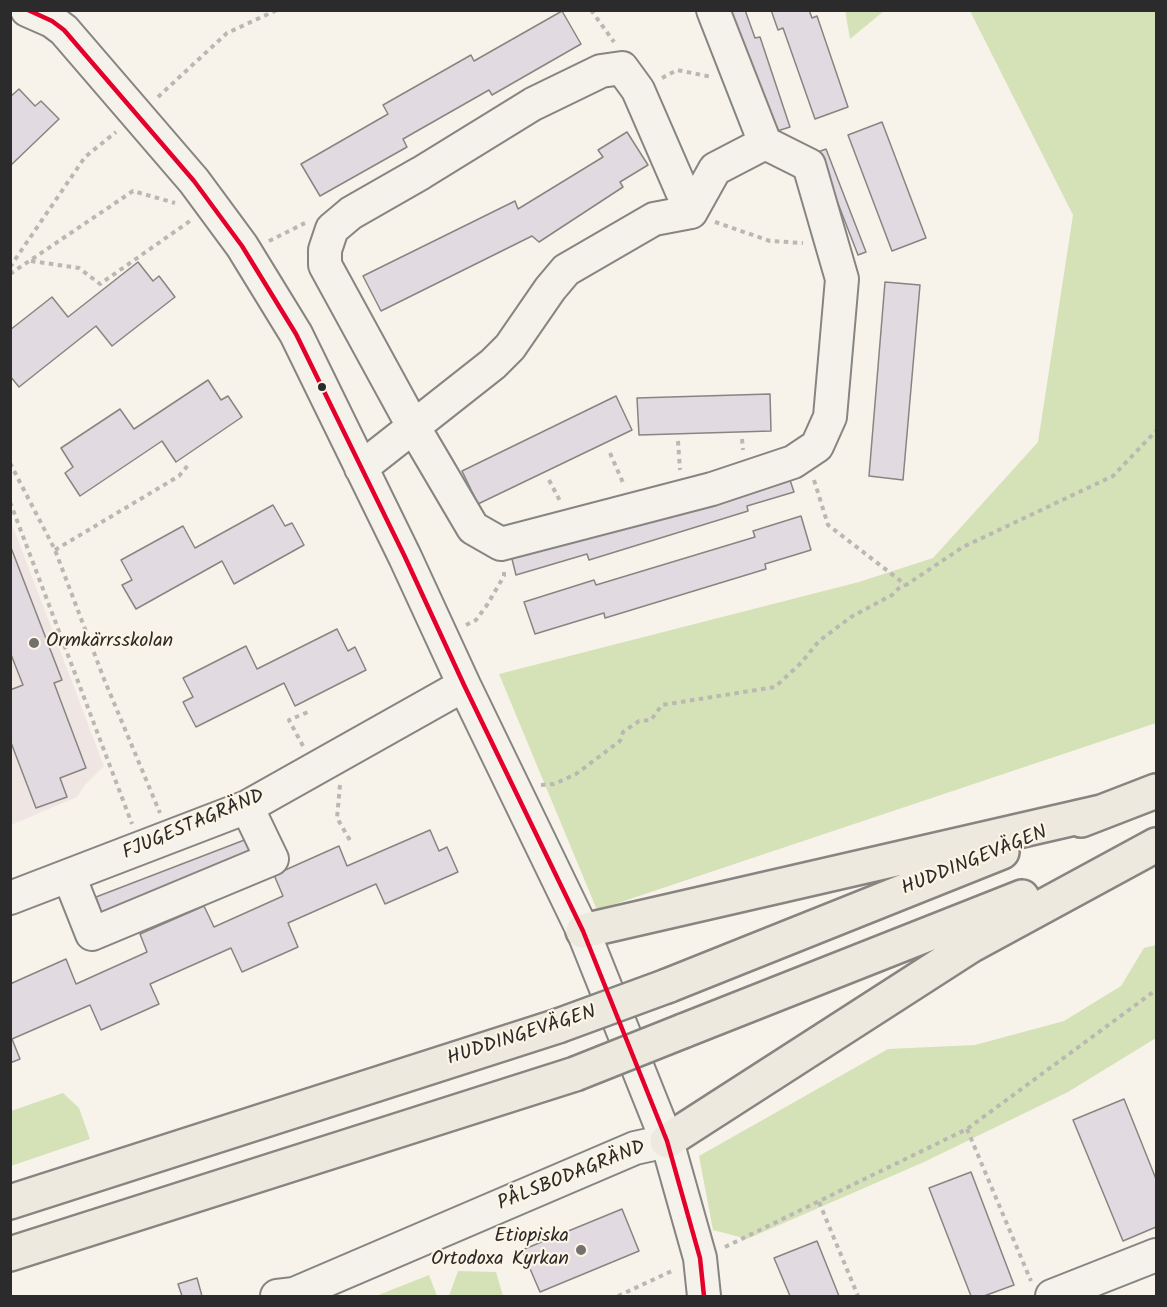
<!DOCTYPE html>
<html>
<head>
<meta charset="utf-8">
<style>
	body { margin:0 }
	#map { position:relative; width:1167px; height:1307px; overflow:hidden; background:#f7f3ea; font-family:Kalam,sans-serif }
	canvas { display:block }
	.frame { position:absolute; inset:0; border:12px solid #2b2b2b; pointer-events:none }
</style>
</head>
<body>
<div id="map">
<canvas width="1167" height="1307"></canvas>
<div class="frame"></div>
</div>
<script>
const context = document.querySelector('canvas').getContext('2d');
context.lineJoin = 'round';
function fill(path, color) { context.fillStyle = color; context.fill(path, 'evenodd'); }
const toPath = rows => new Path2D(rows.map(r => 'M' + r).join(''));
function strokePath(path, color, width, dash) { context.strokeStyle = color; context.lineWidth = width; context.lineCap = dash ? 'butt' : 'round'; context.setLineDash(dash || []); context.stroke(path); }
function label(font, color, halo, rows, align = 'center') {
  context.font = font + ' Kalam,sans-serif'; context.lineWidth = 4.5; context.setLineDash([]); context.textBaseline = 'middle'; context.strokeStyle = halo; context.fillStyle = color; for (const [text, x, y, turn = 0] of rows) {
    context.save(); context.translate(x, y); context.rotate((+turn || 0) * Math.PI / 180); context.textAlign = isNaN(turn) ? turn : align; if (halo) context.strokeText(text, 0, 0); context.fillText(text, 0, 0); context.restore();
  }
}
const built = toPath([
	[10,519,104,766,85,785,77,797,11,825]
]);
const green = toPath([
	[845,10,884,10,884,11,850,39],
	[970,11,1156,11,1156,723,597,910,499,674,859,582,933,558,1038,442,1073,215],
	[1156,945,1156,1038,1068,1092,924,1162,747,1239,713,1230,699,1156,888,1049,975,1045,1064,1021,1121,986,1144,948],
	[63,1093,79,1108,90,1139,11,1166,11,1111],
	[458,1271,496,1272,503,1296,449,1296],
	[429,1275,437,1296,376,1296]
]);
const building = toPath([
	[723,10,745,10,755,38,760,37,790,127,771,133,723,10],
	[771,10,809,10,812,18,817,16,848,107,815,119,783,28,778,30,771,10],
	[562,11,581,44,492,95,489,90,403,139,407,147,320,196,301,164,388,114,383,105,471,55,474,61,562,11],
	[19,89,35,106,41,101,59,119,10,166,10,97,19,89],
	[882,122,926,238,892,251,848,135,882,122],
	[627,132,648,165,620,182,623,187,539,242,532,236,381,311,363,276,515,201,518,209,603,157,598,150,627,132],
	[826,149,866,252,858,255,818,152,826,149],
	[138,262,153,281,159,276,175,297,112,346,96,326,19,387,10,376,10,330,52,297,68,317,138,262],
	[885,282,920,285,903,480,869,476,885,282],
	[208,380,221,400,228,396,242,417,176,462,162,441,80,496,65,473,73,467,61,448,120,409,134,429,208,380],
	[770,394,771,431,639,435,637,398,770,394],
	[616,396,632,430,478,504,462,471,616,396],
	[787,471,794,492,747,506,748,511,589,560,587,554,516,575,511,555,787,471],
	[273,505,285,526,292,523,304,545,234,584,222,561,136,609,122,585,132,580,121,560,183,526,195,548,273,505],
	[801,516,811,550,765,564,766,569,605,618,604,613,535,634,524,602,594,580,596,585,755,537,753,531,801,516],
	[10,545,62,680,54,683,86,768,60,778,67,797,36,808,10,740,10,690,23,685,10,652,10,545],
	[337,629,348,651,355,647,366,670,295,706,284,683,196,727,183,702,193,697,183,678,246,646,257,669,337,629],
	[430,830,439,851,447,847,458,872,385,904,376,884,288,923,298,947,242,972,231,948,150,984,159,1004,101,1030,90,1005,12,1039,20,1059,10,1063,10,984,66,959,76,984,147,952,140,934,204,906,214,927,283,896,274,875,339,846,347,866,430,830],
	[247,839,254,857,102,915,96,897,247,839],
	[1124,1099,1156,1179,1156,1227,1123,1241,1073,1120,1124,1099],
	[971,1172,1014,1285,984,1296,971,1296,929,1188,971,1172],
	[622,1209,639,1251,540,1292,522,1250,622,1209],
	[817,1241,839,1296,790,1296,774,1258,817,1241],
	[197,1278,202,1296,182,1296,178,1284,197,1278]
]);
const path = toPath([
	[591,10,614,42],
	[662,78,677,70,712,77],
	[158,97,227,33,277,10],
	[715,222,770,241,803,243],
	[269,241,305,223],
	[31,261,79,268,100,284,190,221],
	[10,267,85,157,116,132],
	[10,274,133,191,175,203],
	[742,439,743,450],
	[678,441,680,470],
	[610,453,624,485],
	[10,463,55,550,104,679,160,813],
	[549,480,560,501],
	[814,480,828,525,906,585,963,547,1113,476,1156,431],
	[10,502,132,824],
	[55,550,179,476,189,464],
	[466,625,476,620,487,605,504,576,504,569],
	[303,746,289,720,308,712],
	[340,785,337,818,351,842],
	[541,785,554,784,576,774,620,741,623,732,639,721,651,720,662,705,775,687,801,663,819,641,851,617,892,595,901,586,905,585],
	[967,1129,1031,1281],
	[819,1202,858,1296],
	[725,1247,967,1129,1156,990],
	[618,1296,674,1270]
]);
const minor = toPath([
	[27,10,52,21,64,30,194,181,242,246,296,334,405,557,464,685,583,931,667,1141,700,1258,704,1296],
	[691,212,638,90,622,68,601,71,533,104,421,173,351,213,332,229,325,250,325,265,413,426,473,528,501,544,712,489,793,462,817,446,830,417,842,279,809,165,765,143],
	[691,212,715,169,765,143,713,10],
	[361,468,493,364,510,347,550,289,566,270,654,219,691,212],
	[69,876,92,934,272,859,247,807],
	[10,898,247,807,464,685],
	[277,1296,294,1294,635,1148,667,1141],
	[1052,1296,1156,1255]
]);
const major = toPath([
	[1081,820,1156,791],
	[583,931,1101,812],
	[667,986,1002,852],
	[683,1031,1022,897],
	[667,1141,970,946,1156,845],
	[10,1202,558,1026],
	[10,1254,575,1074]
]);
const majorBridge = toPath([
	[558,1026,667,986],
	[575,1074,683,1031]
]);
const bus1 = toPath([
	[28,10,52,21,64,30,194,181,242,246,296,334,405,557,464,685,583,931,667,1141,700,1258,704,1296]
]);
const markers = [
	[322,387,5,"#2b2b2b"],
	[34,643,6,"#72716e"],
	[581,1250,6,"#72716e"]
];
const poiNames = [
	["Ormkärrsskolan",46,643],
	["Etiopiska",569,1238,"right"],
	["Ortodoxa Kyrkan",569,1261,"right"]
];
const streetNames = [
	["FJUGESTAGRÄND",194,826,-23],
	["HUDDINGEVÄGEN",975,862,-22],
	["HUDDINGEVÄGEN",522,1037,-18],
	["PÅLSBODAGRÄND",572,1177,-22]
];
fill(built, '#efe6e3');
fill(green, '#d5e2b7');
fill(building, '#e1dae0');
strokePath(building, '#878581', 1.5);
strokePath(minor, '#878581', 36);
strokePath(major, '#878581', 38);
strokePath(path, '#bbb8b4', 4, [4.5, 4.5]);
strokePath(minor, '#f5f2ec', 32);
strokePath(major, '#eee9df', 33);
strokePath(majorBridge, '#878581', 38, []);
strokePath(majorBridge, '#eee9df', 33);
strokePath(bus1, '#e4002b', 4.5);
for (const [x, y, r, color] of markers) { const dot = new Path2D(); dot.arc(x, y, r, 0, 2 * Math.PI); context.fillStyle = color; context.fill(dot); strokePath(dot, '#fcf5e5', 2); }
label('20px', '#2b2b2b', '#fcf5e5', poiNames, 'left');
label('20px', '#2b2b2b', '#fcf5e5', streetNames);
</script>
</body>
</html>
